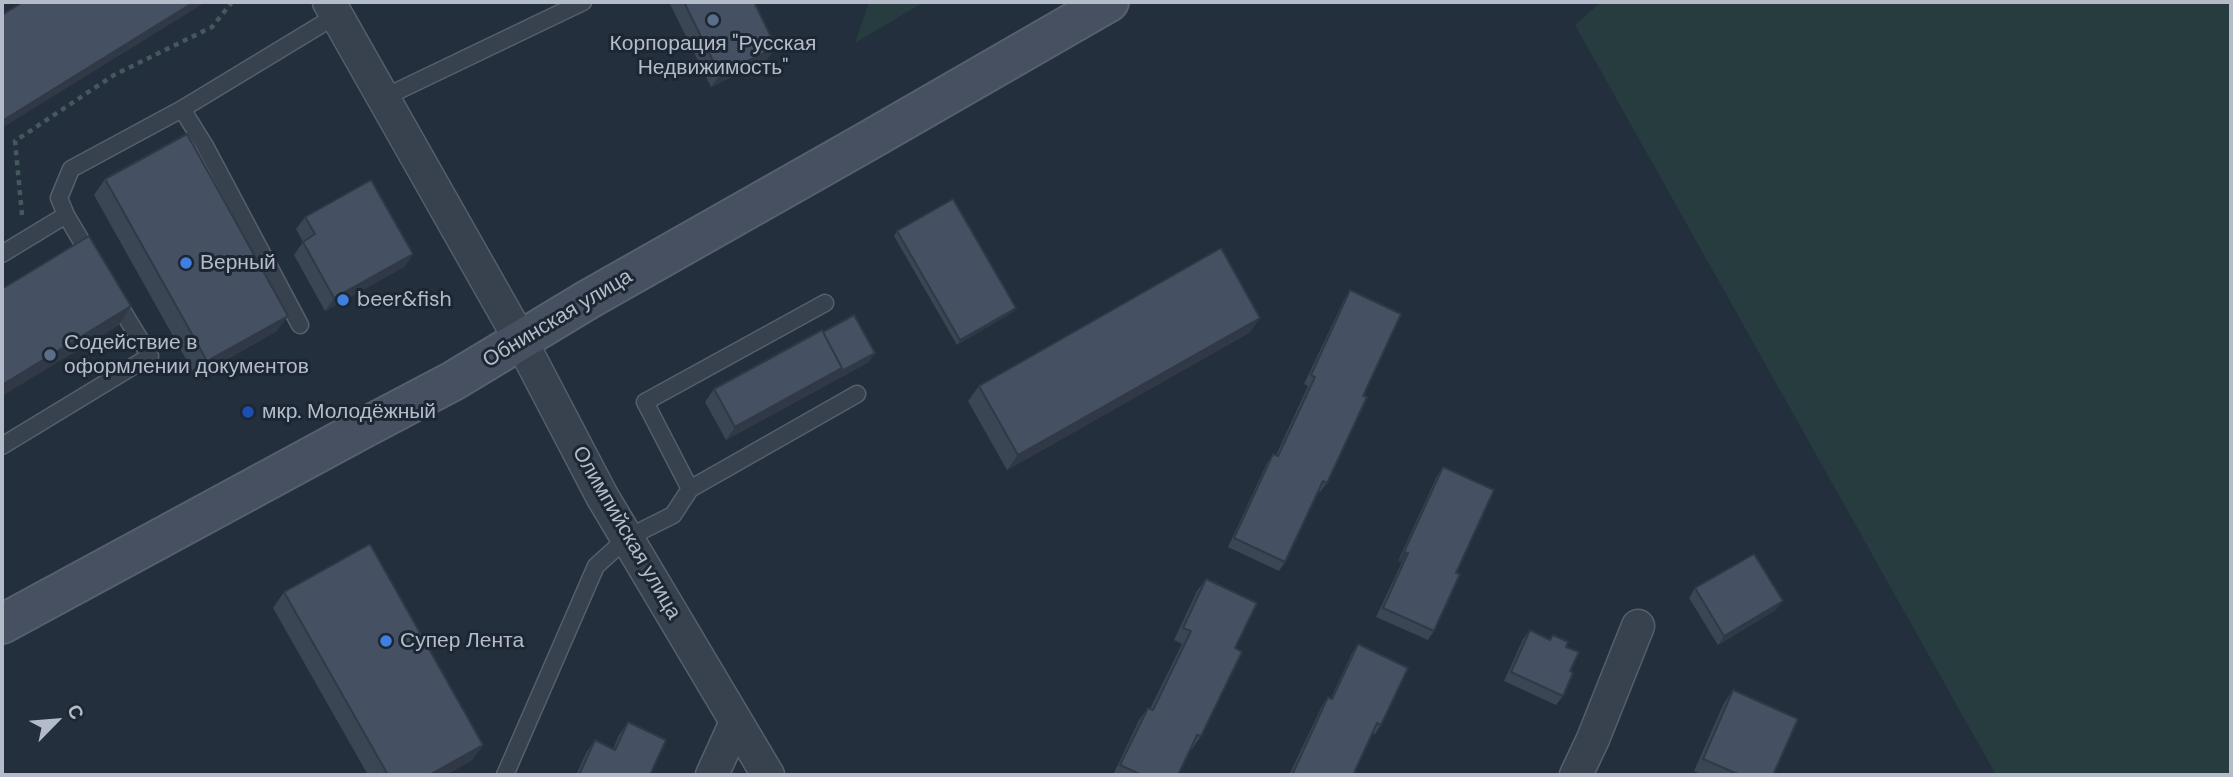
<!DOCTYPE html>
<html>
<head>
<meta charset="utf-8">
<style>
	body { margin:0 }
	#map { position:relative; width:2233px; height:777px; overflow:hidden; background:#242f3e; font-family:"DM Sans",sans-serif }
	canvas { display:block }
	.frame { position:absolute; inset:0; border:4px solid #b4bcc9; pointer-events:none }
	.north { position:absolute; left:21px; top:686px; width:70px; height:70px; -webkit-text-stroke:5px #1d2633; paint-order:stroke; rotate:65deg; font-size:19px; font-weight:700; line-height:28px; text-align:center; color:#b4bcc9 }
	.north::after { content:''; display:block; margin:auto; width:24px; height:32px; background:#b4bcc9; clip-path:polygon(50% 0,100% 100%,50% 72%,0 100%) }
</style>
</head>
<body>
<div id="map">
<canvas width="2233" height="777"></canvas>
<div class="frame"></div>
<div class="north">С</div>
</div>
<script>
const context = document.querySelector('canvas').getContext('2d');
context.lineJoin = 'round';
function fill(path, color) { context.fillStyle = color; context.fill(path, 'evenodd'); }
const toPath = rows => new Path2D(rows.map(r => 'M' + r).join(''));
function strokePath(path, color, width, dash) { context.strokeStyle = color; context.lineWidth = width; context.lineCap = dash ? 'butt' : 'round'; context.setLineDash(dash || []); context.stroke(path); }
function label(font, color, halo, rows, align = 'center') {
  context.font = font + ' "DM Sans",sans-serif'; context.lineWidth = 6; context.setLineDash([]); context.textBaseline = 'middle'; context.strokeStyle = halo; context.fillStyle = color; for (const [text, x, y, turn = 0] of rows) {
    context.save(); context.translate(x, y); context.rotate((+turn || 0) * Math.PI / 180); context.textAlign = isNaN(turn) ? turn : align; if (halo) context.strokeText(text, 0, 0); context.fillText(text, 0, 0); context.restore();
  }
}
const green = toPath([
	[869,2,924,2,855,43],
	[1601,2,2231,2,2231,775,1996,775,1575,25]
]);
const path = toPath([
	[22,215,15,141,114,75,212,27,232,2]
]);
const lane = toPath([
	[383,98,583,2],
	[66,215,59,198,71,169,182,109],
	[2,254,66,215,92,259],
	[300,325,205,146,182,109,337,15],
	[2,446,150,356,114,297],
	[690,489,645,402,825,303],
	[505,775,596,566,627,538,673,515,690,489,857,394]
]);
const street = toPath([
	[329,2,521,341,602,496,768,775],
	[712,775,736,722],
	[1576,775,1593,739,1638,626]
]);
const secondary = toPath([
	[2,624,362,429,453,381,589,299,866,142,1109,2]
]);
const wall = toPath([
	[669,2,754,2,776,47,767,60,711,87],
	[105,179,277,331,196,377,94,195],
	[305,217,413,254,404,267,325,311,294,255,303,242,296,229],
	[897,231,1016,308,1013,312,957,345,894,236],
	[1350,290,1363,396,1327,483,1320,492,1319,491,1285,562,1279,571,1228,547,1267,463,1273,454,1276,455,1308,386,1304,384,1344,300],
	[1260,318,1249,333,1007,470,968,401,979,386],
	[823,332,869,362,726,440,705,402,714,389],
	[1443,467,1456,573,1434,631,1428,640,1376,617,1402,562,1398,561,1437,476],
	[1206,579,1235,648,1201,736,1192,749,1190,749,1178,775,1113,775,1139,720,1148,708,1150,709,1182,644,1174,640,1197,591],
	[1695,588,1776,610,1718,645,1689,598],
	[284,592,483,745,472,760,446,775,368,775,273,608],
	[1530,630,1550,639,1553,635,1566,647,1570,671,1563,696,1556,705,1504,681,1523,639],
	[1358,644,1381,725,1375,734,1373,733,1353,775,1289,775,1322,706,1328,697,1331,698,1352,653],
	[1733,690,1773,775,1703,775,1694,771,1724,703],
	[628,722,650,775,576,775,586,753,595,740,613,749,619,735]
]);
const shadedWall = toPath([
	[194,2,206,2,2,128,2,121],
	[776,47,767,60,711,87,720,75],
	[413,254,404,267,325,311,334,298],
	[131,306,118,326,2,396,2,385],
	[1016,308,1013,312,957,345,960,340],
	[288,316,277,331,196,377,207,361],
	[1260,318,1249,333,1007,470,1018,455],
	[875,353,869,362,726,440,735,427,842,368],
	[1404,552,1408,553,1402,562,1398,561],
	[1783,601,1776,610,1718,645,1724,636],
	[483,745,472,760,446,775,429,775]
]);
const building = toPath([
	[23,2,194,2,2,121,2,15,23,2],
	[684,2,754,2,776,47,720,75,684,2],
	[187,134,288,316,207,361,105,179,187,134],
	[371,180,413,254,334,298,303,242,315,234,305,217,371,180],
	[953,199,1016,308,960,340,897,231,953,199],
	[89,236,131,306,2,385,2,289,89,236],
	[1221,248,1260,318,1018,455,979,386,1221,248],
	[1350,290,1401,314,1363,396,1367,397,1327,483,1323,481,1285,562,1234,538,1273,454,1278,456,1315,377,1311,375,1350,290],
	[854,315,875,353,840,372,842,368,823,332,854,315],
	[822,330,842,368,735,427,714,389,822,330],
	[1443,467,1494,490,1456,573,1460,574,1434,631,1383,608,1408,553,1404,552,1443,467],
	[370,544,483,745,429,775,388,775,284,592,370,544],
	[1754,554,1783,601,1724,636,1695,588,1754,554],
	[1206,579,1257,603,1235,648,1242,652,1201,736,1197,735,1178,775,1142,775,1120,765,1148,708,1153,710,1191,631,1183,628,1206,579],
	[1530,630,1550,640,1553,635,1568,642,1566,647,1579,652,1570,671,1573,673,1563,696,1511,672,1530,630],
	[1358,644,1408,668,1381,725,1377,723,1353,775,1292,775,1328,697,1332,699,1358,644],
	[1733,690,1798,719,1773,775,1740,775,1703,759,1733,690],
	[628,722,666,740,650,775,579,775,595,740,615,750,628,722]
]);
const markers = [
	[713,20,7,"#5c6f8a"],
	[186,263,7,"#3f7fe0"],
	[343,300,7,"#3f7fe0"],
	[50,355,7,"#5c6f8a"],
	[248,412,7,"#1a4fb4"],
	[386,641,7,"#3f7fe0"]
];
const poiNames = [
	["Корпорация \"Русская",713,44,"center"],
	["Недвижимость\"",713,68,"center"],
	["Верный",200,263],
	["beer&fish",357,300],
	["Содействие в",64,343],
	["оформлении документов",64,367],
	["мкр. Молодёжный",262,412],
	["Супер Лента",400,641]
];
const streetNames = [
	["Обнинская улица",558,319,-31],
	["Олимпийская улица",626,533,60]
];
fill(green, '#263c3f');
strokePath(lane, '#565f6c', 19);
strokePath(street, '#565f6c', 35);
strokePath(secondary, '#565f6c', 42);
strokePath(path, '#44595c', 4.5, [5, 5]);
strokePath(lane, '#38414e', 16);
strokePath(street, '#38414e', 32);
strokePath(secondary, '#465061', 38);
fill(wall, '#3b4654');
fill(shadedWall, '#303945');
fill(building, '#455162');
strokePath(building, '#303945', 2);
for (const [x, y, r, color] of markers) { const dot = new Path2D(); dot.arc(x, y, r, 0, 2 * Math.PI); context.fillStyle = color; context.fill(dot); strokePath(dot, '#1d2633', 2.5); }
label('21px', '#b4bcc9', '#1d2633', poiNames, 'left');
label('21px', '#b4bcc9', '#1d2633', streetNames);
</script>
</body>
</html>
